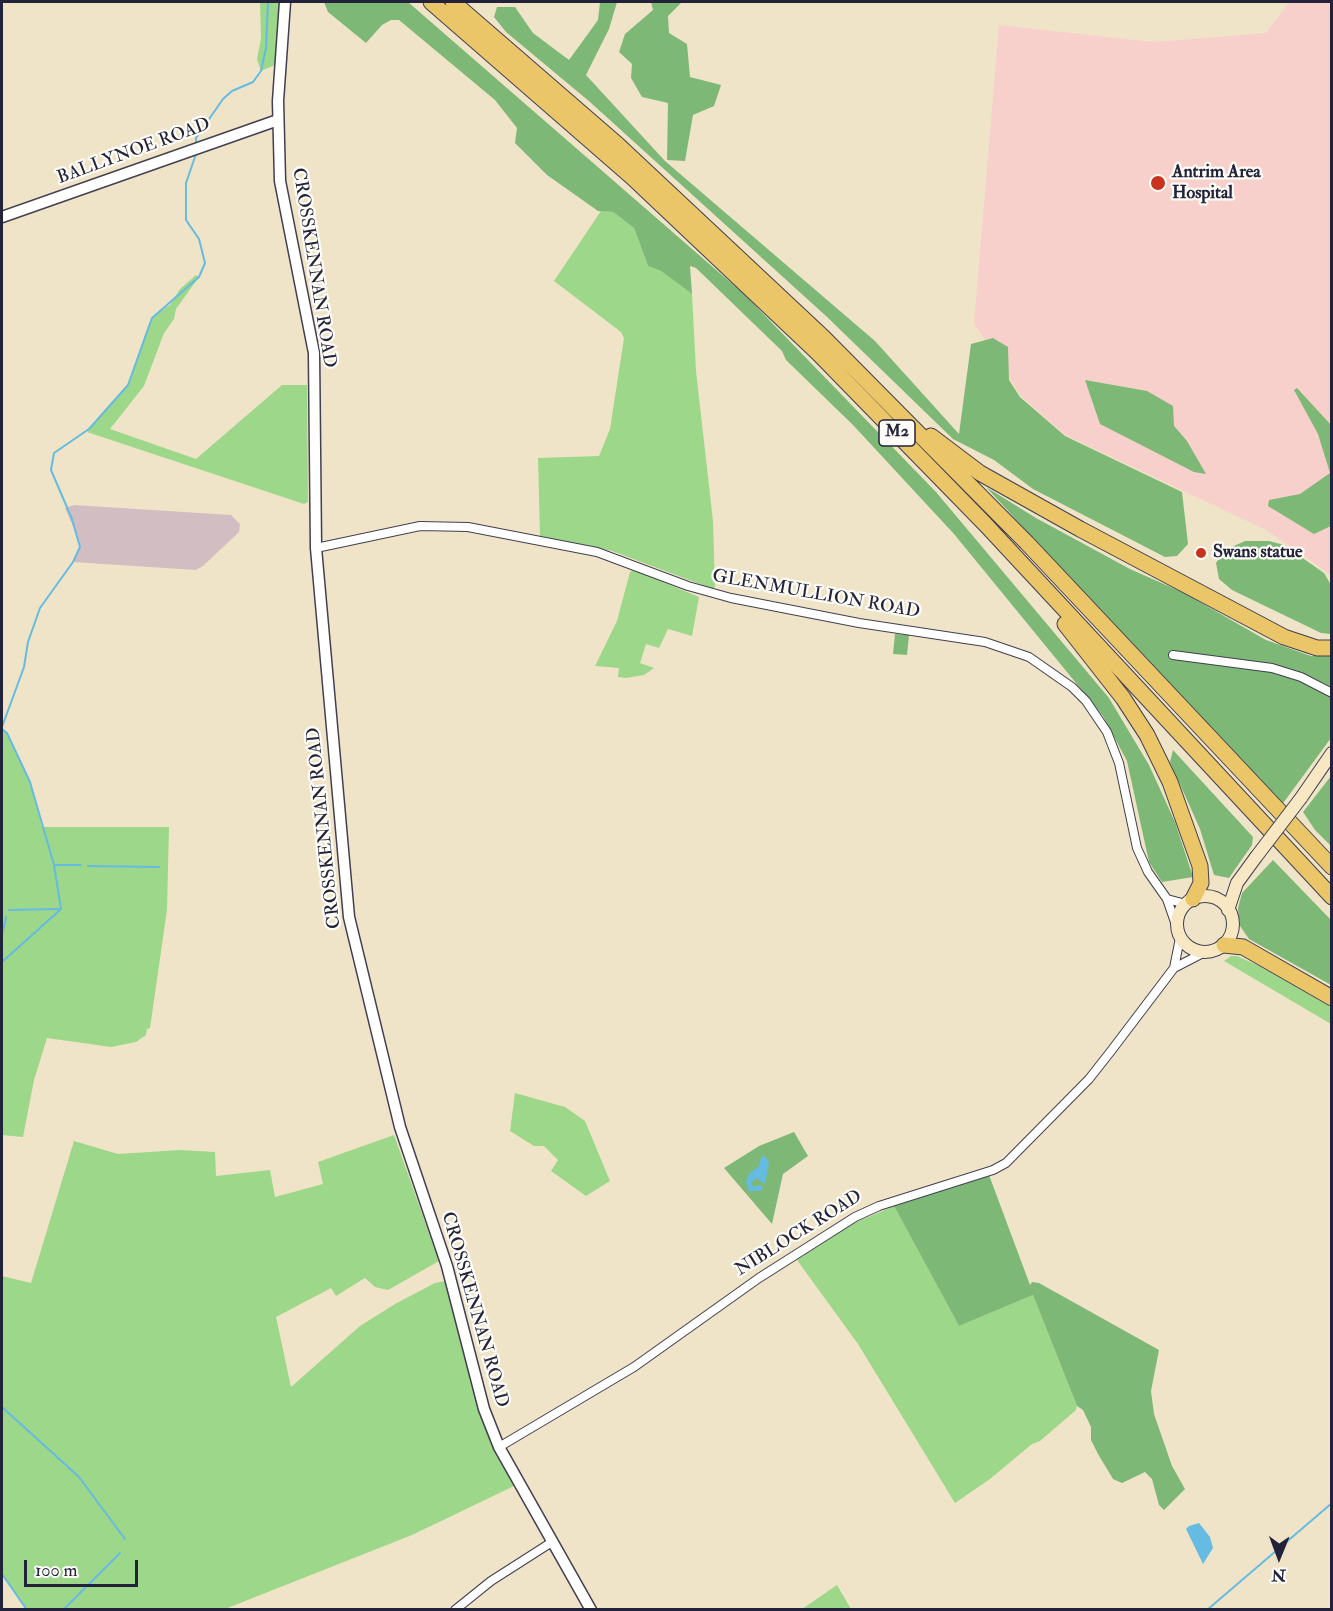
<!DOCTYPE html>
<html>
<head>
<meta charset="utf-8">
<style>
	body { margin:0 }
	#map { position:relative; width:1333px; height:1611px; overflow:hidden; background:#f0e4c8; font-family:"IM FELL Double Pica",serif }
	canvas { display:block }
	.frame { position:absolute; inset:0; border:3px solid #22223b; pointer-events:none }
	.north { position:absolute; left:1249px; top:1527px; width:60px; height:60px; -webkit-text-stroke:4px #fdfcf7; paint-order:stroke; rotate:181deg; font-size:16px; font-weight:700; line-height:24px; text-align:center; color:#22223b }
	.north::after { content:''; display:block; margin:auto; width:21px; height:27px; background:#22223b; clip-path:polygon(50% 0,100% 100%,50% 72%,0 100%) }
	.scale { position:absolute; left:24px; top:1560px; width:114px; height:27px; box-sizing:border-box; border:3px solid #22223b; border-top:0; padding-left:8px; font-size:18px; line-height:21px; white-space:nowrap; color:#22223b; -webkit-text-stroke:4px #fdfcf7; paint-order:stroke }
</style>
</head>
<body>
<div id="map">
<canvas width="1333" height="1611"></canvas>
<div class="frame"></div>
<div class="north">N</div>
<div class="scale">100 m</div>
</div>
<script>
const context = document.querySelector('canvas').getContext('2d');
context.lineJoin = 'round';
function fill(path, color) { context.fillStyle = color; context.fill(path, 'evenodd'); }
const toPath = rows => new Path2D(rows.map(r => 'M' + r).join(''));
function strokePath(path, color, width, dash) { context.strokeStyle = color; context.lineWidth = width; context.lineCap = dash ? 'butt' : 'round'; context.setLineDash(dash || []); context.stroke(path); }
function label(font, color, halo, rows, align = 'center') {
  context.font = font + ' "IM FELL Double Pica",serif'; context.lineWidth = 4.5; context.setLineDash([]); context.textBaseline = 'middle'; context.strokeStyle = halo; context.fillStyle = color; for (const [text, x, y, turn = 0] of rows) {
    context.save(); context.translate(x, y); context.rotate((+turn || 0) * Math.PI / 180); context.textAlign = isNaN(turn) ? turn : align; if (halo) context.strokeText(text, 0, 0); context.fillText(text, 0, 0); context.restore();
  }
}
const built = toPath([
	[1289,2,1331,2,1331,575,1266,530,1065,435,1021,396,974,323,999,25,1153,42,1266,33]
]);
const industrial = toPath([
	[74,505,231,515,240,524,239,532,203,566,196,570,73,562,80,547,79,540,65,508]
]);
const green = toPath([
	[260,2,281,2,275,65,261,71,257,59,261,38],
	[601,211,613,212,634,228,648,266,661,271,692,294,696,371,713,521,715,587,713,589,612,551,540,536,538,458,599,456,610,429,624,338,621,332,554,281],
	[196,275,199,277,176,309,174,319,164,333,144,386,110,429,196,459,282,385,307,385,308,502,304,504,87,432,128,385,148,326,155,314,170,305,180,289],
	[634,570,699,597,692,636,668,629,659,648,646,644,640,663,654,668,644,675,626,678,618,677,619,668,595,666,617,621,630,572],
	[2,729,7,733,30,782,42,827,169,827,167,910,150,1028,147,1029,146,1035,136,1042,111,1047,47,1038,34,1080,23,1137,2,1135],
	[1231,956,1237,956,1259,966,1331,1007,1331,1024,1224,961],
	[515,1093,565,1107,585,1121,610,1181,586,1196,551,1171,558,1160,544,1146,534,1146,510,1131],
	[394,1135,439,1261,388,1290,375,1287,365,1278,336,1296,331,1288,276,1317,291,1387,360,1326,395,1304,435,1283,446,1281,484,1420,514,1486,412,1535,225,1609,27,1609,2,1574,2,1276,31,1283,74,1141,118,1154,180,1150,215,1152,216,1176,270,1170,275,1197,323,1184,318,1162],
	[894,1206,959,1326,1033,1295,1077,1406,1076,1410,1040,1441,1032,1444,990,1479,955,1503,858,1344,797,1260,852,1224],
	[837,1585,851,1609,802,1609,821,1596]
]);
const forest = toPath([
	[324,2,408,2,745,295,936,492,1109,698,1149,765,1175,822,1193,877,1162,882,1149,862,1127,761,1103,716,954,534,853,425,786,360,782,351,696,268,690,266,692,294,661,271,648,266,634,228,613,212,598,211,547,175,515,143,517,128,495,100,399,20,391,20,382,25,366,43,328,12],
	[600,2,617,2,609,29,586,75,665,161,875,341,959,434,971,344,993,338,1008,347,1009,380,1020,397,1065,436,1182,492,1188,544,1177,556,1165,557,1033,489,994,460,953,439,826,316,590,102,506,32,494,17,497,7,515,7,533,33,569,60,598,20],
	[651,2,682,2,668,16,669,33,687,44,690,77,721,85,714,106,693,115,685,161,667,160,668,103,642,97,631,78,632,64,619,52,625,34,653,10],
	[1085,380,1147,391,1173,406,1174,426,1187,441,1206,474,1194,472,1100,424],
	[1297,388,1331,425,1331,526,1314,534,1268,506,1269,500,1300,494,1330,473,1318,434,1294,390],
	[986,487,1036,518,1130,569,1184,593,1266,640,1311,656,1331,656,1331,738,1281,806],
	[1245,541,1269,541,1284,545,1324,573,1331,585,1331,634,1321,633,1232,590,1219,579,1216,563,1225,550],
	[895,634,909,635,907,655,893,654],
	[1173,750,1253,837,1252,845,1229,878,1214,875,1200,829,1170,762],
	[1331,776,1331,846,1315,830,1303,812],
	[1273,860,1331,920,1331,985,1249,939,1240,926,1238,908,1242,893],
	[794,1132,808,1156,783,1174,772,1224,724,1168,759,1146],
	[989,1175,1030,1285,1032,1282,1039,1283,1159,1350,1151,1391,1154,1414,1172,1466,1185,1489,1164,1510,1159,1505,1152,1479,1145,1472,1122,1483,1113,1479,1098,1454,1091,1440,1091,1427,1083,1410,1077,1406,1033,1295,959,1326,894,1206]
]);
const water = toPath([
	[765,1156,769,1163,765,1184,756,1178,751,1183,753,1187,759,1185,764,1188,759,1191,749,1191,746,1183,749,1174,759,1166,761,1157],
	[1199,1523,1210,1537,1213,1548,1203,1564,1186,1529,1189,1526]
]);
const stream = toPath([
	[196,144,196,138,223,99,232,91,253,82,261,71,266,48,268,2],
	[2,727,24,667,28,642,40,608,73,562,80,547,72,519,51,470,54,453,89,429,128,385,152,318,199,277,205,263,199,239,186,220,186,183,196,154],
	[2,729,7,733,30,782,54,865,61,909],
	[54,865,81,865],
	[88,866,159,867],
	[9,910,58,909],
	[2,935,6,917],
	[2,962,61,909],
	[2,1407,79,1477,125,1539],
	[2,1574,27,1610],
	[63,1610,120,1553],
	[1207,1610,1332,1503]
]);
const minor = toPath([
	[316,548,420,526,468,527,597,552,688,586,731,598,859,623,985,642,1029,657,1072,687,1086,701,1107,732,1119,763,1137,848,1148,872,1167,899,1177,928],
	[1173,655,1272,668,1301,677,1332,693],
	[1167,899,1186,904],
	[1174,968,1205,952],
	[499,1447,634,1367,759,1278,855,1217,879,1206,993,1170,1006,1163,1089,1079,1111,1051,1174,968,1180,938],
	[455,1610,491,1581,552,1542]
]);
const tertiary = toPath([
	[285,2,278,101,280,181,314,353,316,548,349,917,400,1127,447,1266,484,1409,499,1447,591,1610],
	[2,217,278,120]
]);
const secondary = toPath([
	[1301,798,1332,753],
	'1177 924a28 28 0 1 1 56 0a28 28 0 1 1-56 0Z',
	[1228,910,1237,883,1256,857]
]);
const motorway = toPath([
	[431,2,632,177,818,353,985,524,1332,897],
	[453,2,618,145,824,338,1027,543,1332,867],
	[931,436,980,473,1080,529,1284,637,1317,648,1332,648],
	[1065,624,1123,698,1147,735,1170,782,1200,866,1201,883,1193,899],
	[1224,945,1243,947,1332,998]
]);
const secondaryBridge = toPath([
	[1256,857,1301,798]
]);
const markers = [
	[1158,183,8,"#c8321e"],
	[1201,553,6,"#c8321e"]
];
const shields = [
	[897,433,36]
];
const shieldNames = [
	["M2",897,433]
];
const streetNames = [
	["BALLYNOE ROAD",134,152,-20],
	["CROSSKENNAN ROAD",313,268,81],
	["GLENMULLION ROAD",816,595,10],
	["CROSSKENNAN ROAD",325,828,-96],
	["NIBLOCK ROAD",799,1234,-32],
	["CROSSKENNAN ROAD",474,1310,74]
];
const poiNames = [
	["Antrim Area",1172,173],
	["Hospital",1172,194],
	["Swans statue",1213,553]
];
fill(built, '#f7d0cb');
fill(industrial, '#d2bec2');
fill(green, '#9dd78a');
fill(forest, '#7eb876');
fill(water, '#65bbe2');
strokePath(stream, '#65bbe2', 2);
strokePath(minor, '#413f50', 10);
strokePath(tertiary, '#413f50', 13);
strokePath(secondary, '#413f50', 14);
strokePath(motorway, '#413f50', 17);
strokePath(minor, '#fff', 8);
strokePath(tertiary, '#fff', 10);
strokePath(secondary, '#f7e8c3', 12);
strokePath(motorway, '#ebc669', 15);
strokePath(secondaryBridge, '#413f50', 14, []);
strokePath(secondaryBridge, '#f7e8c3', 12);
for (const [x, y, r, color] of markers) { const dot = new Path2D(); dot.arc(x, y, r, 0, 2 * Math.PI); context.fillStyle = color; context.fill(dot); strokePath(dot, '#fdfcf7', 2); }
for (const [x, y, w] of shields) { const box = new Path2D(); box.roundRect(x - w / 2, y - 13, w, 26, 4.5); context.fillStyle = '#fdfcf7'; context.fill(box); strokePath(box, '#22223b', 1.5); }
label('bold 16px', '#22223b', null, shieldNames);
label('18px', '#22223b', '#fdfcf7', streetNames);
label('bold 18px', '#22223b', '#fdfcf7', poiNames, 'left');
</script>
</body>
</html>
